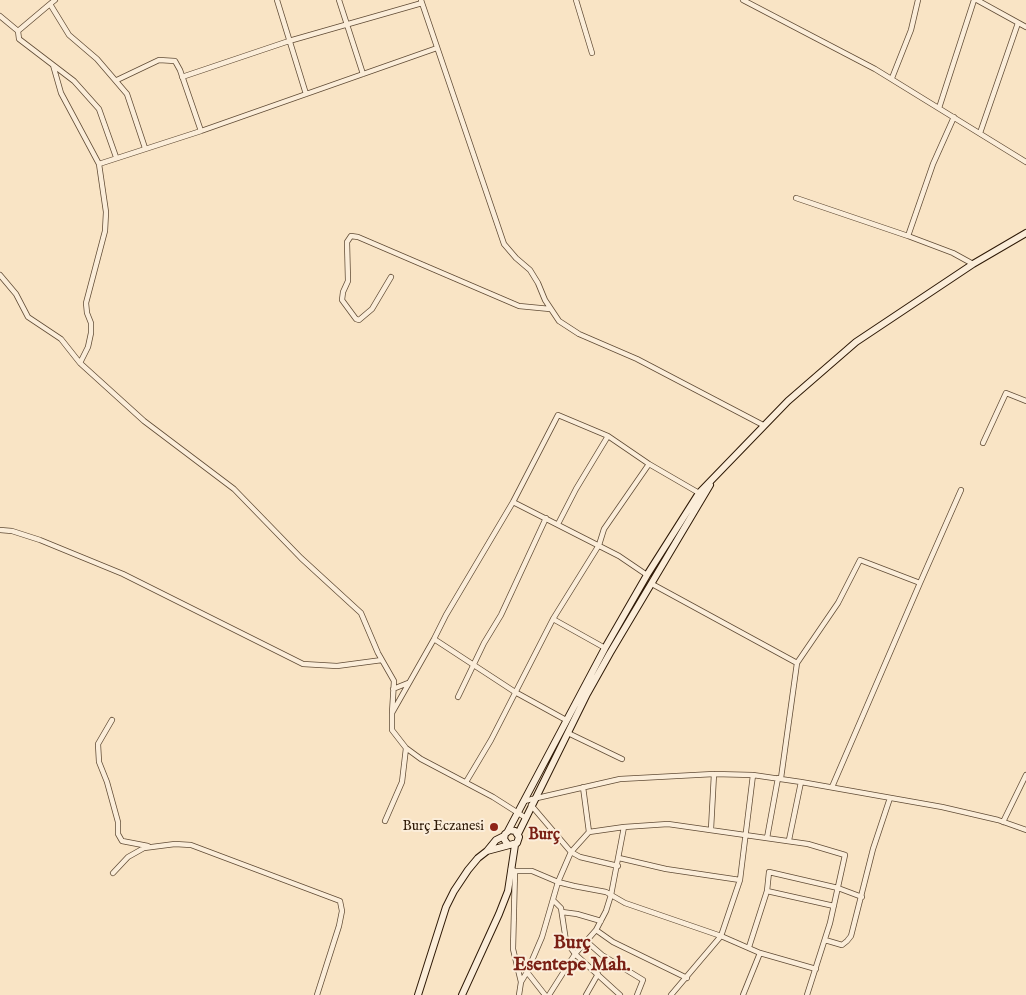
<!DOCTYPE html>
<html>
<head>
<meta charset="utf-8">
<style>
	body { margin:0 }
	canvas { display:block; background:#f9e4c5 }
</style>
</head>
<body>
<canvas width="1026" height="995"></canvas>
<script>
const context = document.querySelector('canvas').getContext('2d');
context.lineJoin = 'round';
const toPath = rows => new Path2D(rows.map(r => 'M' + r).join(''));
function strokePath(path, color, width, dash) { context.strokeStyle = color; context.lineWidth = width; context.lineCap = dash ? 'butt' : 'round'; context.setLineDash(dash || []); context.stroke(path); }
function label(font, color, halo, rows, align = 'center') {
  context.font = font + ' "IM FELL English",serif'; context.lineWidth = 4; context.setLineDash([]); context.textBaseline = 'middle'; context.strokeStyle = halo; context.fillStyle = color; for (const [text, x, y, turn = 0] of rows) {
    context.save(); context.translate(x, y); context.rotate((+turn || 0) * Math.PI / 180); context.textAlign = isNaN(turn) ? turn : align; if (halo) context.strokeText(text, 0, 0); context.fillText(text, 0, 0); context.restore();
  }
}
const street = toPath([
	[55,0,50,4,69,35,97,59,127,94,145,148],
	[277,0,306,94],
	[339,0,363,74],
	[421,0,504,244,516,258,530,270,538,283,545,300,559,321,579,334,637,359,763,425],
	[576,0,592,53],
	[743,0,875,69,1026,162],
	[977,0,1026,27],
	[50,4,18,31,19,39,74,81,99,109,116,157],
	[0,16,18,31],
	[53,65,61,93,99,164,106,212,105,231,86,303,87,313,91,323,91,333,88,347,80,363,144,421,234,489,301,558,361,613,378,653,394,681,392,713],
	[182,77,289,41,422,3],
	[892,78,911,30,918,0],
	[117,80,159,60,175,61,180,70,201,131],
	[939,108,974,0],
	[980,133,1018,23],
	[99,164,201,131,437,48],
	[796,198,908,236,953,253,973,264],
	[908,236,933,164,954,117],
	[0,275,16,294,28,317,61,339,80,363],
	[391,277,372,309,359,320,356,319,342,300,343,292,348,281,347,242,351,236,358,237,519,306,550,309],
	[608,436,649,464,699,493],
	[983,443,1006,393,1026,401],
	[513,502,619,556,647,575],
	[0,530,12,531,40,540,123,574,303,664,337,666,382,660],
	[652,584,797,663,838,603,860,560,920,583,961,490],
	[553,619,605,648],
	[434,639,515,692,566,720],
	[393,689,408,683],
	[458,697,484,643,501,615,546,518],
	[112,720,98,744,99,762,107,782,118,822,118,834,122,841,148,846],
	[568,733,622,759],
	[781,778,797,663],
	[466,782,491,740,553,619,599,545,604,529,649,464],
	[832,787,920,583],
	[524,801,620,779,714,774,753,775,801,782,942,807,998,820,1026,830],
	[531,805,571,852,580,857,618,866],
	[526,818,493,797,421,759,406,748,392,730,392,713,434,639,446,615,513,502,558,415,608,436,576,489,558,524],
	[385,821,402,782,406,748],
	[1003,822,1026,775],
	[711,829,714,774],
	[589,832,624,827,668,824,808,844,845,855,830,923,807,995],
	[767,838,778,778],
	[789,840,801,782],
	[619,858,666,869,740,880],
	[511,869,515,871,532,871,558,882,574,886,606,892,625,903,721,936,760,953,816,969],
	[515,871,513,949,521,982],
	[113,873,128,857,144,848,175,844,191,845,340,901,342,911,339,926,317,995],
	[767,891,834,906],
	[553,900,561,908,566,941,575,954,620,995],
	[562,912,577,914,601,921],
	[596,930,613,942,687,978],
	[825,940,842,945,847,941,851,936,873,849,890,798],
	[586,941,602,955,643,980,637,995],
	[749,947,767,891,769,872,838,888,862,897],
	[527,972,545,995],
	[519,995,521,982,527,972,542,937,558,882,571,852,589,832,583,787],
	[549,995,575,954,596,930,606,911,611,895,624,827],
	[586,995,598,974],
	[671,995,721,936,740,880,753,775],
	[743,995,760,953]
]);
const secondary = toPath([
	[508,831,605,648,647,575,699,493,788,401,856,342,973,264,1026,233],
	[518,834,587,694,610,653,710,485],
	[487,851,517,843,519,837,515,831,510,830,505,834,504,839,508,845],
	[418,995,446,907,454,891,468,870,478,858,487,851,496,840,504,836],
	[462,995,499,914,508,891,515,845]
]);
const markers = [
	[494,827,5,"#8f2418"]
];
const poiNames = [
	["Burç Eczanesi",484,827]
];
const quarterNames = [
	["Burç",544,836]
];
const districtNames = [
	["Burç",572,944],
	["Esentepe Mah.",572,966]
];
strokePath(street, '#614c36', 6);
strokePath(secondary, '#2e1906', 8);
strokePath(street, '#fbedd9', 4.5);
strokePath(secondary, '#fbedd9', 6);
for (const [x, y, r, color] of markers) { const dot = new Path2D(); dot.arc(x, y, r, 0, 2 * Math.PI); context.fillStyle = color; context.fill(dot); strokePath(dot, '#fbedd9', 2); }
label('14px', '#2e1906', '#fbedd9', poiNames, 'right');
label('bold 16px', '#7a1f14', '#fbedd9', quarterNames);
label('bold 19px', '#7a1f14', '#fbedd9', districtNames);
</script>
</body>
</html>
